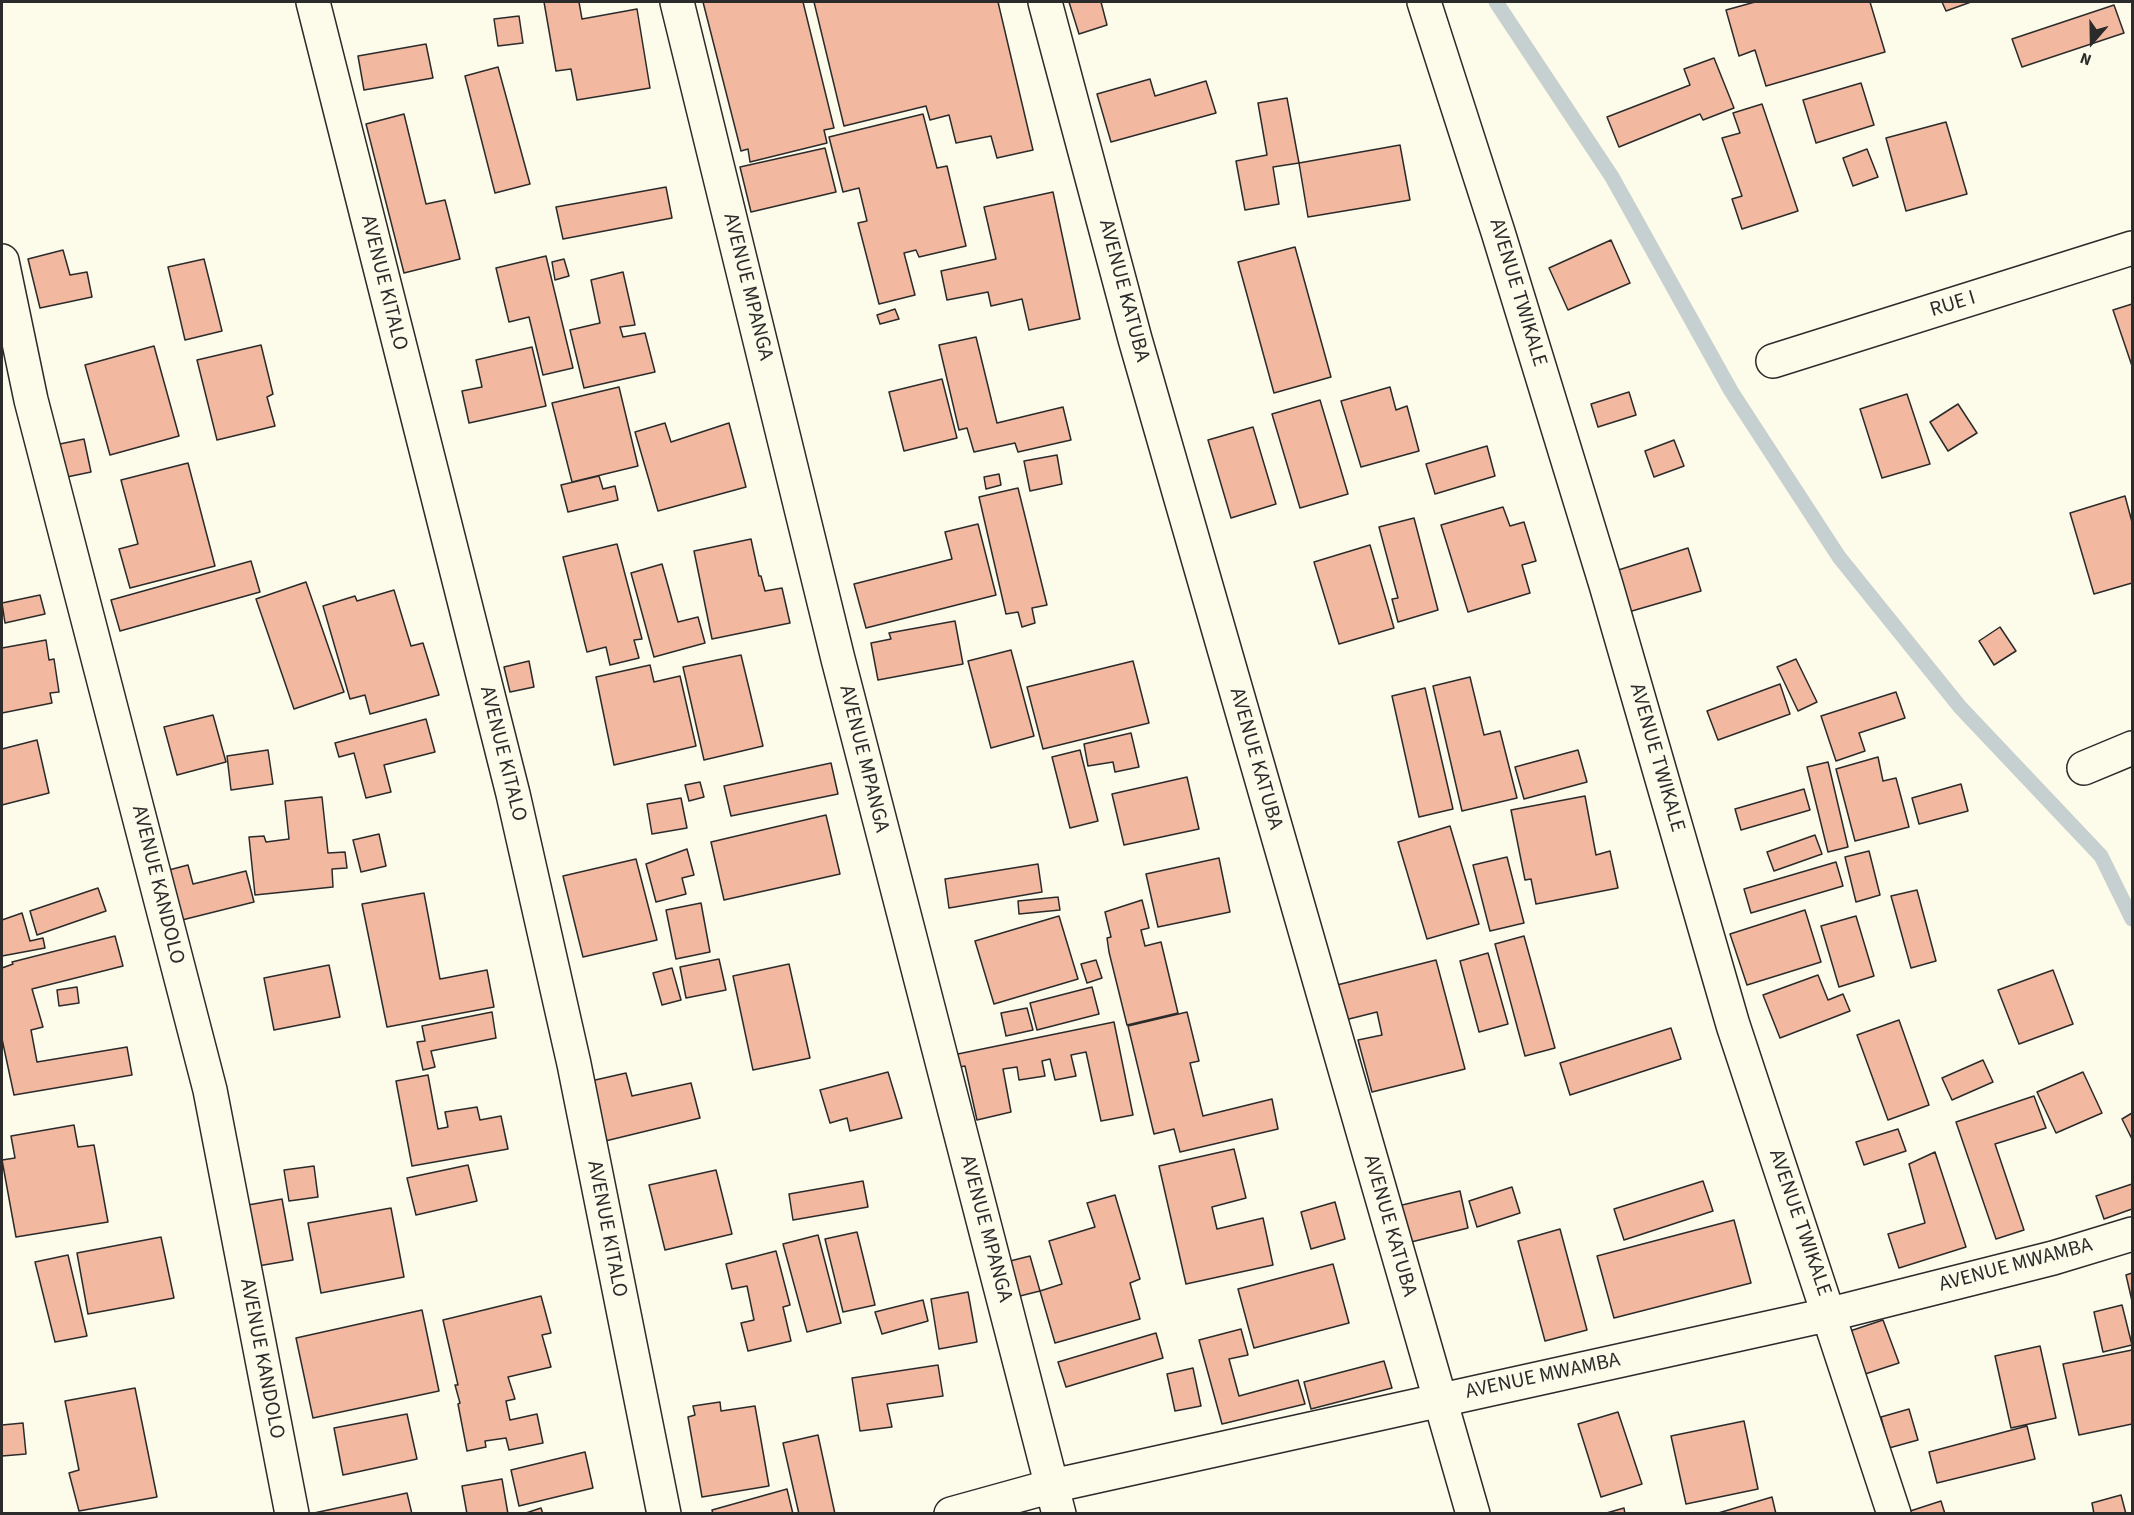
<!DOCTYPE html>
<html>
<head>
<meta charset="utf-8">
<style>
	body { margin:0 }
	#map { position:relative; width:2134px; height:1515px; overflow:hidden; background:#fdfbea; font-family:"Source Sans 3",sans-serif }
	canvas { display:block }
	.frame { position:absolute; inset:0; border:3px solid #2b2b2b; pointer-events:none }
	.north { position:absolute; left:2062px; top:12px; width:60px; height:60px; -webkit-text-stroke:4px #fdfbea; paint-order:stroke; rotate:200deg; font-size:16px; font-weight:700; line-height:24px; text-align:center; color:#2b2b2b }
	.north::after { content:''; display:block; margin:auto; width:21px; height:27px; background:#2b2b2b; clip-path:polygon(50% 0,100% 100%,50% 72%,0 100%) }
</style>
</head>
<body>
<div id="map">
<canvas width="2134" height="1515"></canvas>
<div class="frame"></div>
<div class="north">N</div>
</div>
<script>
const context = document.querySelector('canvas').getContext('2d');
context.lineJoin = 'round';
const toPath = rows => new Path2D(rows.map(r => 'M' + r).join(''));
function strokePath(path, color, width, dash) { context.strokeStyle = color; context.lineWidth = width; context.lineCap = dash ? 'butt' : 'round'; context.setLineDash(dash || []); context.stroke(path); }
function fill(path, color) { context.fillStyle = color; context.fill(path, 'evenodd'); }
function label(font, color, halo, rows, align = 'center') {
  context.font = font + ' "Source Sans 3",sans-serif'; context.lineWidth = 4.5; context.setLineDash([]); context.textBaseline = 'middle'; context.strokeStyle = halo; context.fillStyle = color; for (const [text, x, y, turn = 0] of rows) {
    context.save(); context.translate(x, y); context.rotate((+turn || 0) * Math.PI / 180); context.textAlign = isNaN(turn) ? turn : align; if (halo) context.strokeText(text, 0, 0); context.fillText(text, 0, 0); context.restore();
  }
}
const stream = toPath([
	[1496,2,1612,177,1731,391,1839,557,1960,707,2101,856,2132,919]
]);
const building = toPath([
	[544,2,579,2,582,19,637,9,650,88,577,100,571,69,556,71,544,2],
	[703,2,803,2,834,128,824,130,827,143,750,162,748,149,741,151,703,2],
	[814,2,998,2,1033,150,997,158,991,136,956,143,949,115,930,120,926,106,844,126,814,2],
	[1069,2,1101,2,1107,25,1079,34,1069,2],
	[1755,2,1870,2,1885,52,1766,86,1755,50,1739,56,1726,10,1755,2],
	[1942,2,1971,2,1946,11,1942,2],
	[2114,5,2124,33,2022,67,2012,39,2114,5],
	[519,16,523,43,498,46,494,19,519,16],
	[426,44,433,78,364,90,358,56,426,44],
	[1714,58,1734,108,1703,120,1700,114,1619,147,1607,117,1690,85,1684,69,1714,58],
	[498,67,530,184,495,193,465,76,498,67],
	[1150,79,1155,96,1206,81,1216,113,1111,142,1097,94,1150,79],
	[1861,83,1874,125,1816,143,1803,100,1861,83],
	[1287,98,1299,163,1273,167,1279,204,1245,210,1236,161,1267,155,1258,103,1287,98],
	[1762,104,1798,211,1742,229,1732,199,1742,196,1722,138,1740,133,1733,113,1762,104],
	[404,114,426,204,445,200,460,259,404,273,366,124,404,114],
	[923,114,937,168,947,166,966,246,919,257,916,250,904,253,915,295,879,304,858,223,867,221,859,188,843,192,829,137,923,114],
	[1946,122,1967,194,1906,211,1886,138,1946,122],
	[1400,145,1410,200,1308,217,1299,163,1400,145],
	[825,148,836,192,751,212,740,167,825,148],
	[1867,149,1878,177,1853,186,1843,158,1867,149],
	[666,187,672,218,563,239,556,207,666,187],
	[1053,192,1080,319,1029,330,1022,299,991,306,988,292,947,300,941,271,996,259,984,207,1053,192],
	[1611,240,1630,283,1568,310,1549,268,1611,240],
	[1295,247,1331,377,1274,393,1238,262,1295,247],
	[63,250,70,275,87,272,92,297,40,308,28,259,63,250],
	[546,256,573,368,543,375,529,317,509,322,496,268,546,256],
	[204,259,222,331,185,340,168,267,204,259],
	[564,259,569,276,555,280,552,262,564,259],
	[623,272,635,325,620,327,623,337,645,333,655,372,584,388,570,330,600,323,591,280,623,272],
	[2132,304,2132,366,2113,310,2132,304],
	[895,309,899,319,880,324,877,315,895,309],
	[976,337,997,423,1063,407,1071,440,1018,452,1015,443,974,452,967,428,959,430,939,345,976,337],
	[261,345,273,394,267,397,275,426,217,440,197,360,261,345],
	[154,346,179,436,110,455,85,365,154,346],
	[532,347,546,406,469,423,462,391,482,387,476,360,532,347],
	[942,379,957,438,904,451,889,392,942,379],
	[619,387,638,466,572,482,552,403,619,387],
	[1390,387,1396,410,1407,406,1419,451,1361,467,1341,401,1390,387],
	[1629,392,1636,415,1598,427,1591,404,1629,392],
	[1907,394,1930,464,1882,478,1860,409,1907,394],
	[1320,400,1348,494,1300,508,1272,414,1320,400],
	[1958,404,1977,433,1948,451,1930,422,1958,404],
	[665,423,671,442,729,423,746,487,658,511,635,432,665,423],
	[1253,427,1276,504,1231,518,1208,440,1253,427],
	[84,439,91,472,62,478,55,445,84,439],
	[1674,440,1684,466,1654,477,1645,451,1674,440],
	[1487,446,1495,476,1435,494,1426,464,1487,446],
	[1057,455,1062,484,1030,491,1024,461,1057,455],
	[188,463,215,566,130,588,119,549,138,544,121,480,188,463],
	[999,474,1001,485,986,489,984,477,999,474],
	[599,476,603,489,615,486,618,500,568,512,561,485,599,476],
	[1018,488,1047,605,1032,608,1035,623,1022,627,1018,612,1006,614,979,497,1018,488],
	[2125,496,2132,522,2132,583,2094,594,2070,513,2125,496],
	[1503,507,1510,526,1524,522,1536,561,1522,565,1530,593,1468,612,1441,525,1503,507],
	[1414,518,1438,610,1398,622,1392,599,1398,598,1379,527,1414,518],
	[978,524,996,595,866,628,854,584,952,559,945,532,978,524],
	[751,539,759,576,761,576,765,591,782,588,790,623,712,639,694,551,751,539],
	[617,544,642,639,634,640,639,658,610,665,606,647,587,652,563,557,617,544],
	[1370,545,1394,628,1339,644,1314,562,1370,545],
	[1688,548,1701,591,1625,613,1612,572,1688,548],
	[251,561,260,592,120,631,111,600,251,561],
	[662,564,678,622,698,617,705,643,654,657,631,573,662,564],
	[306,582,344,692,294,709,256,599,306,582],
	[394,590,411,646,423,643,439,695,370,714,365,695,350,699,323,606,355,596,357,601,394,590],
	[40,595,45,614,5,623,2,603,40,595],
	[955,621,963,664,878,680,871,643,891,639,889,633,955,621],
	[2000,627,2016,651,1994,665,1979,641,2000,627],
	[46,640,49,660,54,659,59,692,50,693,52,703,2,713,2,648,46,640],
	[1011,650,1034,736,991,748,968,661,1011,650],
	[741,655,763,746,704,760,683,667,741,655],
	[1796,659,1817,702,1798,711,1777,667,1796,659],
	[529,661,534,687,510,692,504,667,529,661],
	[1133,661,1149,723,1043,749,1027,687,1133,661],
	[650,665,654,682,680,676,696,746,614,765,596,677,650,665],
	[1470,677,1484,735,1500,731,1517,798,1462,811,1433,686,1470,677],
	[1780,684,1790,714,1718,740,1707,711,1780,684],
	[1425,688,1453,809,1419,817,1392,696,1425,688],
	[1896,692,1905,718,1859,733,1865,751,1836,761,1821,716,1896,692],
	[213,715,226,762,177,775,164,727,213,715],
	[426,719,435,752,384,765,391,792,366,798,354,753,339,757,335,743,426,719],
	[1131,733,1139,767,1115,772,1113,762,1088,766,1084,744,1131,733],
	[37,740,49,793,2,805,2,749,37,740],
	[268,750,273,784,231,790,227,756,268,750],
	[1080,750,1098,821,1070,828,1052,757,1080,750],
	[1578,750,1587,782,1524,799,1515,767,1578,750],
	[1878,757,1883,781,1896,778,1909,827,1855,841,1836,769,1878,757],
	[1828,762,1848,847,1828,852,1807,767,1828,762],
	[831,763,838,794,731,816,724,786,831,763],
	[1187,777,1199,829,1124,845,1112,794,1187,777],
	[700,782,704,797,689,801,685,785,700,782],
	[1961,784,1968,811,1919,824,1912,798,1961,784],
	[1804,789,1810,810,1741,830,1735,809,1804,789],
	[1585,796,1596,855,1610,851,1618,888,1536,904,1531,879,1525,880,1511,810,1585,796],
	[322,797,328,853,345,852,347,868,332,869,333,887,255,895,249,837,264,836,266,842,289,839,285,801,322,797],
	[681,798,687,828,652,834,647,804,681,798],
	[826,815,840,874,724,900,711,842,826,815],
	[1450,826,1479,924,1427,939,1398,842,1450,826],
	[379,834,386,866,361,872,353,840,379,834],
	[1815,835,1822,854,1774,871,1767,852,1815,835],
	[687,849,694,875,682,878,686,894,656,902,646,864,687,849],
	[1869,851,1880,895,1856,902,1845,857,1869,851],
	[1507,857,1524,923,1490,931,1473,865,1507,857],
	[1219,858,1230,912,1158,927,1146,874,1219,858],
	[636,859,657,940,583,957,563,876,636,859],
	[1836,862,1843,886,1751,913,1744,889,1836,862],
	[1038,864,1042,892,949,908,945,879,1038,864],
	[188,865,193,884,246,871,254,902,178,921,165,871,188,865],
	[98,888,106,911,37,935,30,911,98,888],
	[1917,890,1936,961,1911,968,1891,896,1917,890],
	[424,893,440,979,487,970,494,1007,387,1027,362,904,424,893],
	[1058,897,1060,910,1019,914,1018,901,1058,897],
	[1142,900,1149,928,1141,930,1145,946,1161,942,1178,1013,1127,1025,1109,952,1107,938,1111,937,1105,912,1142,900],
	[701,903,710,952,676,959,666,910,701,903],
	[1805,910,1821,962,1747,985,1730,934,1805,910],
	[22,913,30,941,43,938,45,948,2,956,2,920,22,913],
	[1059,916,1078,979,994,1004,975,941,1059,916],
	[1856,916,1874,976,1839,987,1821,926,1856,916],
	[115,936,123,966,32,989,43,1027,31,1030,37,1062,127,1047,132,1075,14,1095,2,1039,2,968,13,964,12,962,115,936],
	[1524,936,1555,1048,1525,1056,1495,944,1524,936],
	[1488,953,1508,1024,1479,1032,1460,961,1488,953],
	[719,959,726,990,686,998,680,967,719,959],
	[1096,960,1102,978,1087,983,1081,964,1096,960],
	[1436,960,1465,1069,1372,1092,1358,1040,1382,1035,1377,1012,1345,1020,1337,985,1436,960],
	[789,964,810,1058,753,1070,733,976,789,964],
	[329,965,340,1017,274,1030,264,978,329,965],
	[672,968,681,1000,662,1005,653,973,672,968],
	[2053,970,2073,1024,2019,1044,1998,990,2053,970],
	[1818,975,1828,1000,1843,994,1850,1011,1780,1038,1763,995,1818,975],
	[77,987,79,1003,59,1006,57,990,77,987],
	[1092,987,1099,1014,1037,1030,1030,1003,1092,987],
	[1027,1008,1033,1030,1006,1036,1001,1013,1027,1008],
	[492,1012,496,1038,431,1051,435,1067,423,1070,417,1042,425,1041,422,1026,492,1012],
	[1187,1012,1199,1061,1190,1063,1203,1116,1272,1099,1278,1129,1180,1152,1174,1129,1154,1134,1128,1026,1187,1012],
	[1899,1020,1929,1105,1888,1120,1857,1035,1899,1020],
	[1114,1022,1133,1115,1101,1121,1086,1052,1071,1055,1076,1076,1055,1080,1050,1059,1042,1061,1045,1076,1019,1080,1017,1067,1003,1069,1011,1112,977,1120,965,1066,950,1069,948,1056,1114,1022],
	[1671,1028,1681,1059,1570,1095,1560,1063,1671,1028],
	[1983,1060,1993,1082,1952,1100,1942,1078,1983,1060],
	[888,1072,902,1118,850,1131,847,1118,830,1123,820,1090,888,1072],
	[2083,1072,2102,1113,2056,1133,2037,1092,2083,1072],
	[626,1073,632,1096,691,1083,700,1118,593,1144,582,1083,626,1073],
	[428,1075,438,1129,448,1127,445,1112,477,1107,480,1120,501,1116,508,1149,412,1166,396,1081,428,1075],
	[2034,1096,2046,1128,1995,1144,2024,1230,1996,1239,1956,1122,2034,1096],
	[2132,1113,2132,1139,2122,1119,2132,1113],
	[74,1125,78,1147,94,1145,108,1222,16,1237,2,1160,15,1158,11,1136,74,1125],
	[1898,1129,1906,1151,1864,1165,1856,1142,1898,1129],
	[1234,1149,1246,1198,1212,1207,1217,1229,1263,1218,1273,1265,1186,1284,1159,1166,1234,1149],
	[1935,1152,1966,1247,1899,1268,1888,1234,1925,1223,1909,1164,1935,1152],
	[468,1165,477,1201,416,1215,407,1178,468,1165],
	[314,1166,318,1197,289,1201,284,1170,314,1166],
	[716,1170,732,1234,665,1250,649,1185,716,1170],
	[863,1181,868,1207,793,1220,789,1194,863,1181],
	[1703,1181,1713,1211,1624,1240,1614,1209,1703,1181],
	[2132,1184,2132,1209,2104,1219,2096,1196,2132,1184],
	[1512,1187,1520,1213,1477,1227,1469,1201,1512,1187],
	[1460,1191,1468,1228,1403,1244,1394,1207,1460,1191],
	[1115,1195,1140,1279,1130,1283,1140,1319,1055,1343,1040,1291,1062,1284,1049,1241,1095,1227,1087,1203,1115,1195],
	[282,1199,293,1260,258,1266,248,1205,282,1199],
	[1335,1202,1345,1239,1311,1249,1301,1212,1335,1202],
	[391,1208,404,1277,321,1293,308,1223,391,1208],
	[1734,1220,1751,1283,1614,1318,1597,1256,1734,1220],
	[1560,1229,1587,1330,1545,1341,1518,1241,1560,1229],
	[857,1232,875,1305,843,1312,825,1239,857,1232],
	[818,1235,841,1323,807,1332,783,1244,818,1235],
	[161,1237,174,1298,88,1314,77,1253,161,1237],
	[776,1251,790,1305,783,1307,791,1341,748,1351,741,1323,754,1320,747,1286,732,1289,726,1264,776,1251],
	[68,1255,87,1336,55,1342,35,1262,68,1255],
	[1030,1256,1040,1291,1020,1296,1010,1261,1030,1256],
	[1333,1264,1349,1323,1254,1348,1238,1289,1333,1264],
	[2132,1273,2132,1301,2126,1275,2132,1273],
	[968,1292,977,1342,939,1349,931,1299,968,1292],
	[541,1296,551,1333,542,1335,551,1367,508,1377,515,1399,506,1401,510,1420,537,1414,543,1443,509,1450,506,1438,485,1441,486,1447,467,1451,458,1404,460,1403,455,1385,458,1385,443,1320,541,1296],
	[923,1300,928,1321,882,1334,875,1312,923,1300],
	[2122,1305,2132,1345,2103,1352,2094,1312,2122,1305],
	[422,1310,439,1391,313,1418,296,1338,422,1310],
	[1883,1320,1899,1363,1859,1376,1844,1333,1883,1320],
	[1241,1329,1248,1355,1229,1359,1239,1396,1298,1380,1305,1404,1222,1424,1199,1340,1241,1329],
	[1156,1333,1163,1358,1066,1387,1058,1362,1156,1333],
	[2040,1346,2056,1418,2011,1428,1995,1356,2040,1346],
	[2132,1350,2132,1424,2079,1435,2063,1364,2132,1350],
	[1384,1361,1392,1388,1311,1409,1304,1382,1384,1361],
	[938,1365,943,1396,887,1404,892,1427,860,1431,852,1378,938,1365],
	[1193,1368,1201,1406,1175,1411,1167,1374,1193,1368],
	[135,1388,157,1497,79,1511,69,1473,79,1470,65,1401,135,1388],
	[720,1402,721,1411,755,1406,769,1486,702,1497,688,1417,695,1415,693,1406,720,1402],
	[1909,1409,1918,1440,1889,1448,1881,1417,1909,1409],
	[1618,1412,1642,1484,1601,1497,1578,1424,1618,1412],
	[407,1414,417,1459,343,1475,334,1428,407,1414],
	[1744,1421,1758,1489,1686,1504,1671,1436,1744,1421],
	[23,1423,26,1454,2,1456,2,1425,23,1423],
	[2027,1426,2035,1459,1937,1483,1929,1452,2027,1426],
	[818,1435,835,1514,799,1514,783,1443,818,1435],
	[585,1452,593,1488,519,1506,511,1470,585,1452],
	[502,1479,508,1514,467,1514,462,1486,502,1479],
	[787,1489,793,1514,713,1514,712,1510,787,1489],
	[407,1493,412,1514,314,1513,407,1493],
	[2121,1495,2126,1514,2094,1514,2092,1503,2121,1495],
	[1772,1497,1776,1514,1715,1514,1772,1497],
	[1941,1501,1945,1514,1901,1514,1941,1501],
	[541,1508,543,1514,523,1514,541,1508],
	[1624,1508,1625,1514,1603,1514,1624,1508]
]);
const street = toPath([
	[313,2,513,794,574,1064,664,1514],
	[677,2,838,659,1059,1514],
	[1045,2,1135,339,1473,1514],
	[1424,2,1498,232,1606,585,1733,1025,1894,1514],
	[2,261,31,400,210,1090,292,1514],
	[1773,361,2132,248],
	[2084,768,2132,748],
	[951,1514,1052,1486,1831,1314,2053,1258,2132,1234]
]);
const streetNames = [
	["AVENUE KITALO",383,283,76],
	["AVENUE MPANGA",747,287,76],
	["AVENUE KATUBA",1123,291,75],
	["AVENUE TWIKALE",1517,293,73],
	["RUE I",1953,305,-17],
	["AVENUE KITALO",502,754,76],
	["AVENUE TWIKALE",1656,758,74],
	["AVENUE MPANGA",863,759,76],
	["AVENUE KATUBA",1255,759,74],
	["AVENUE KANDOLO",157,885,76],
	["AVENUE TWIKALE",1799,1223,71],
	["AVENUE KATUBA",1389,1226,74],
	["AVENUE KITALO",606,1229,79],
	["AVENUE MPANGA",985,1229,75],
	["AVENUE MWAMBA",2016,1266,-15],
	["AVENUE KANDOLO",261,1359,79],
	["AVENUE MWAMBA",1543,1377,-12]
];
strokePath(stream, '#c7d0d0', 15);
fill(building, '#f2b8a0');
strokePath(building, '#2b2b2b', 1.5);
strokePath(street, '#2b2b2b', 36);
strokePath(street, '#fdfbea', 33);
label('21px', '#2b2b2b', '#fdfbea', streetNames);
</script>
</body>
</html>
